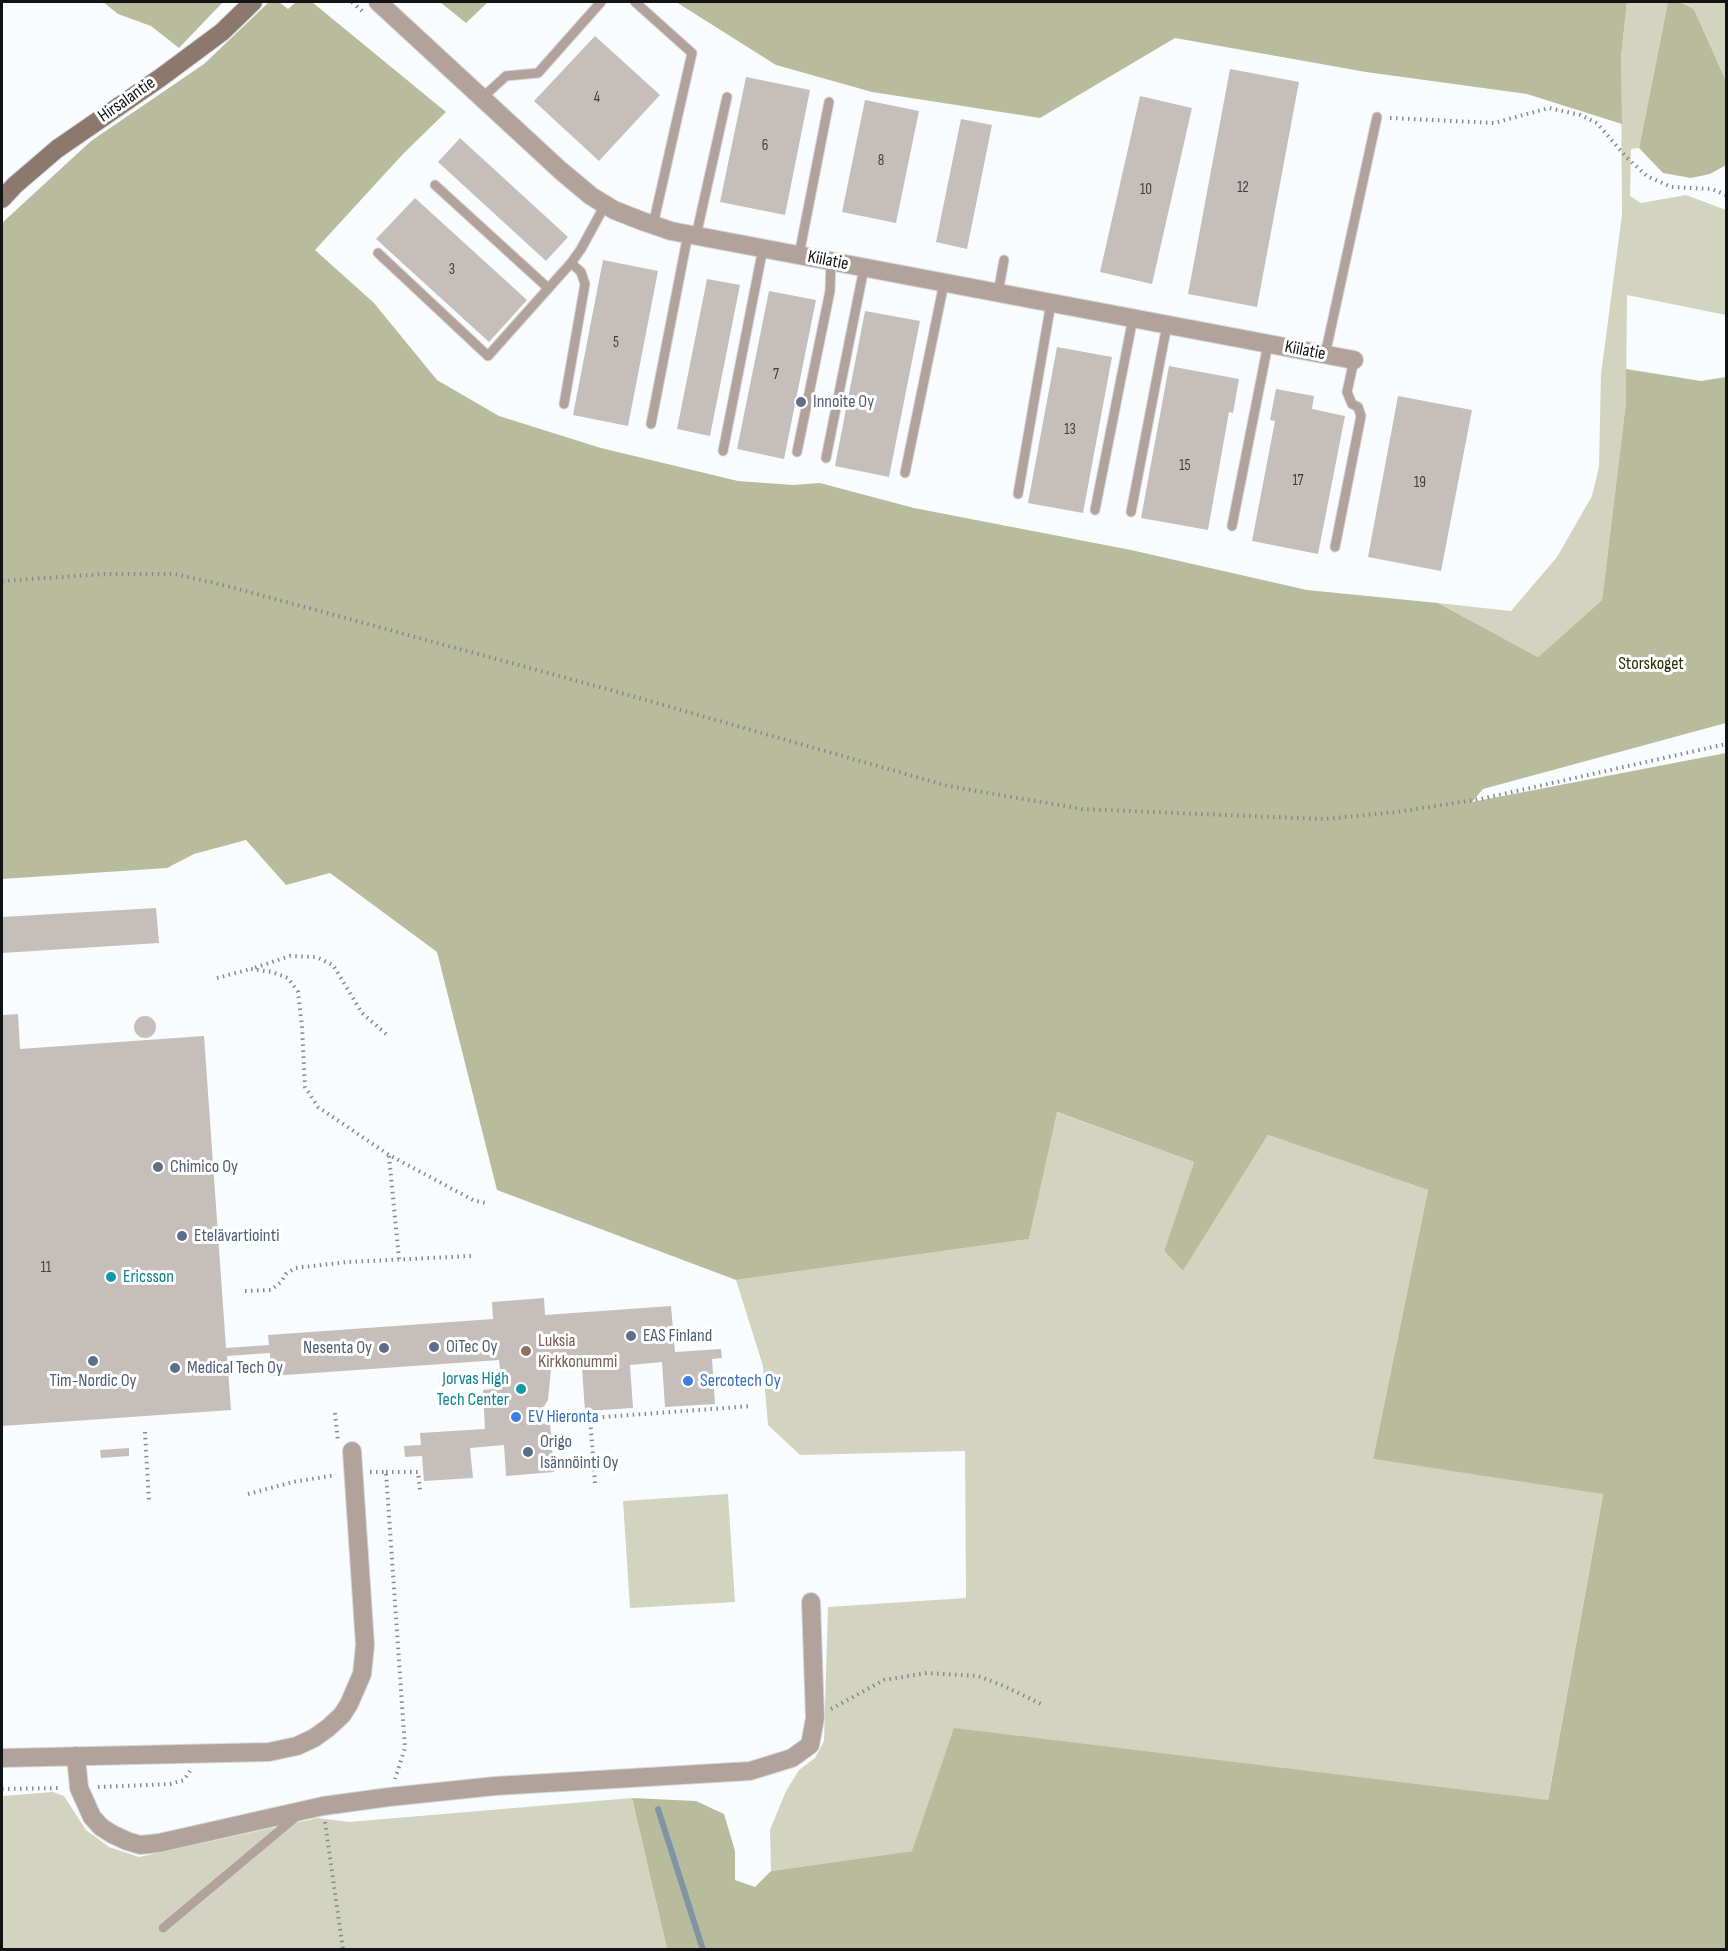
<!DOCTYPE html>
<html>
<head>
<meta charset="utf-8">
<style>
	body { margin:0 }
	#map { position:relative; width:1728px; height:1951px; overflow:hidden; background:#f9fcfe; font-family:"Sofia Sans Condensed",sans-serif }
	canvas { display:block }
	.frame { position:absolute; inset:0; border:3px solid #111315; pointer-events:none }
</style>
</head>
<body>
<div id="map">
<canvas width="1728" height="1951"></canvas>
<div class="frame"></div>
</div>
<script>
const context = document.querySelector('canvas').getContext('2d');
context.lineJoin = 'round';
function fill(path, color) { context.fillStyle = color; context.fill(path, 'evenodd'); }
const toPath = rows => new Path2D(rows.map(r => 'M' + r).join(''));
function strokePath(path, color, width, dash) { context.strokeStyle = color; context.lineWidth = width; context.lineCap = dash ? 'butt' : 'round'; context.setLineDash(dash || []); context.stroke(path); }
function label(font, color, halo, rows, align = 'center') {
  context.font = font + ' "Sofia Sans Condensed",sans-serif'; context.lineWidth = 6; context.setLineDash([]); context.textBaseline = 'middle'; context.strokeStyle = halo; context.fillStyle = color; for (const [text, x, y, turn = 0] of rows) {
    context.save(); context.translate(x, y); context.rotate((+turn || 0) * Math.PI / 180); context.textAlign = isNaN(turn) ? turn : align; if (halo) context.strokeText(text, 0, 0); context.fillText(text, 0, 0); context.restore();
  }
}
const green = toPath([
	[1627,2,1668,2,1639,148,1631,149,1630,196,1641,203,1686,195,1726,210,1726,315,1627,295,1626,402,1602,600,1538,657,1438,603,1511,611,1557,557,1592,496,1599,467,1601,374,1622,215,1621,57],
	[1680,2,1726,2,1726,81,1694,9],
	[1056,1112,1194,1162,1164,1251,1183,1271,1268,1135,1428,1190,1373,1459,1603,1493,1548,1799,1726,1949,912,1851,771,1871,770,1830,786,1791,799,1770,815,1758,824,1741,828,1607,966,1598,965,1451,800,1455,768,1425,763,1366,736,1280,1029,1239],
	[728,1494,735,1602,630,1608,623,1501],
	[53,1792,64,1796,86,1830,109,1847,139,1857,318,1818,349,1822,632,1798,667,1949,2,1950,2,1796]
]);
const forest = toPath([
	[103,2,223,2,179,48,151,26,118,14],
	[269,2,279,2,288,9,296,2,312,2,446,112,403,154,315,250,374,303,437,380,499,416,601,448,738,481,793,485,820,483,914,508,1131,550,1307,590,1438,603,1538,657,1602,600,1626,402,1626,369,1701,381,1726,377,1726,723,1483,789,1472,802,1726,753,1726,1949,667,1949,632,1798,696,1801,724,1814,735,1851,735,1880,755,1887,771,1871,912,1851,954,1728,1548,1800,1603,1494,1373,1459,1428,1190,1268,1135,1183,1271,1164,1251,1194,1162,1057,1112,1029,1239,736,1280,497,1190,437,952,330,873,286,885,246,840,194,854,167,868,2,879,2,223,91,141,204,64],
	[440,2,488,2,466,23],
	[676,2,1627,2,1621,57,1622,124,1527,94,1366,72,1175,38,1040,118,872,92,776,65],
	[1668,2,1680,2,1694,9,1726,81,1726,165,1710,174,1691,178,1663,173,1639,148]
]);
const stream = toPath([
	[658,1809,703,1950]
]);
const building = toPath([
	[595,36,660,95,599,161,534,101],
	[1230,69,1299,82,1257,307,1188,294],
	[746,77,810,90,785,215,720,202],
	[1140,96,1192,108,1152,284,1100,272],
	[865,100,919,111,896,223,842,212],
	[961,119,992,125,967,249,936,242],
	[460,138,568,237,546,261,438,162],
	[415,198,527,300,489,342,376,239],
	[603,260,658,271,628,426,573,415],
	[707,279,740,285,710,436,677,429],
	[769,291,816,300,784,459,737,449],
	[865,311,920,321,889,477,835,466],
	[1057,347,1112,357,1083,513,1028,503],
	[1169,366,1239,379,1233,413,1229,412,1208,530,1141,518],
	[1276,389,1314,396,1312,409,1345,416,1318,554,1252,541,1275,421,1270,420],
	[1398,396,1472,410,1441,571,1368,557],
	[156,908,159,943,2,953,2,917],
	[18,1014,20,1049,204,1036,226,1348,269,1345,268,1335,493,1319,492,1302,544,1298,545,1315,671,1306,675,1352,721,1349,722,1358,712,1359,715,1404,665,1407,662,1362,630,1365,633,1408,585,1411,582,1368,551,1370,548,1400,538,1416,538,1424,550,1423,554,1472,506,1476,504,1445,470,1448,473,1478,424,1481,422,1456,405,1457,404,1446,421,1445,420,1433,485,1429,483,1390,502,1388,499,1360,271,1376,270,1353,227,1356,231,1410,2,1426,2,1015],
	'134 1027a11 11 0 1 1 22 0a11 11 0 1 1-22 0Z',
	[129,1448,129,1456,101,1458,100,1450]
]);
const path = toPath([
	[352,2,362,11],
	[1390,118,1494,123,1549,108,1580,115,1597,123,1626,157,1647,176,1671,187,1712,189,1726,195],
	[2,581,105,574,175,574,231,587,607,689,948,786,1082,809,1324,819,1397,812,1481,799,1726,744],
	[217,978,251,969],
	[386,1034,362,1013,333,965,316,957,290,956,251,969,272,972,288,978,298,992,302,1027,305,1087,318,1107,389,1155,473,1200,489,1204],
	[389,1156,399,1259],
	[245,1291,271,1290,281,1282,286,1274,295,1268,348,1262,471,1256],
	[335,1413,338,1442],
	[145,1432,149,1501],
	[370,1472,386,1472,405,1748,395,1779],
	[386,1472,418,1472,420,1490],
	[595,1483,590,1418,752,1406],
	[248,1494,293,1482,336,1475],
	[831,1709,884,1680,927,1673,978,1676,1004,1686,1043,1705],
	[98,1787,170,1784,184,1780,190,1771],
	[2,1789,61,1788],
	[325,1822,343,1950]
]);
const lane = toPath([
	[635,2,692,53,653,225],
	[482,98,506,76,538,73,601,2],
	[435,185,548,288],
	[696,236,727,97],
	[378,253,488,356,571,263,581,249,605,205],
	[799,255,829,102],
	[998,293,1004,260],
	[1325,355,1377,117],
	[564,404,585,284,581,272,571,263],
	[651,424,688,234],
	[723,451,763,248],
	[797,452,830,291,831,261],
	[826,458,864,268],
	[905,473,944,283],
	[1018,494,1051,303],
	[1095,510,1133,318],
	[1131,512,1167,325],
	[1232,526,1268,344],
	[1335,547,1361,416,1358,407,1352,404,1347,392,1354,360],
	[163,1928,297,1816]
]);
const street = toPath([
	[378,2,560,170,591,196,614,210,642,221,671,231,1354,360],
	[76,1756,79,1788,92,1817,101,1827,112,1834,127,1841,140,1845,159,1843,323,1806,389,1797,495,1786,750,1771,792,1758,810,1745,815,1718,811,1602],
	[2,1758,269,1752,297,1746,314,1738,328,1728,342,1715,349,1704,362,1674,365,1645,352,1451]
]);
const secondary = toPath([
	[2,199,15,185,57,149,160,78,222,32,253,2]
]);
const markers = [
	[801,402,6,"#5c6f8a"],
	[158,1167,6,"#5c6f8a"],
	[182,1236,6,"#5c6f8a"],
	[111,1277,6,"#0f9aa8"],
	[631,1336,6,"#5c6f8a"],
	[434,1347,6,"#5c6f8a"],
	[384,1348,6,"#5c6f8a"],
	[526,1351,6,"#8d6e63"],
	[93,1361,6,"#5c6f8a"],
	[175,1368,6,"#5c6f8a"],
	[688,1381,6,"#3f7fe0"],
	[521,1389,6,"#0f9aa8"],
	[516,1417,6,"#3f7fe0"],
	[528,1452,6,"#5c6f8a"]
];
const numberNames = [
	["4",597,98],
	["6",765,146],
	["8",881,161],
	["12",1243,188],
	["10",1146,190],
	["3",452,270],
	["5",616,343],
	["7",776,375],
	["13",1070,430],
	["15",1185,466],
	["17",1298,481],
	["19",1420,483],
	["11",46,1268]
];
const streetNames = [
	["Hirsalantie",127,100,-35],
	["Kiilatie",828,261,11],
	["Kiilatie",1305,351,11]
];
const serviceNames = [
	["Innoite Oy",813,402],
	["Chimico Oy",170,1167],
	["Etelävartiointi",194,1236],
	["EAS Finland",643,1336],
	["OiTec Oy",446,1347],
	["Nesenta Oy",372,1348,"right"],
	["Medical Tech Oy",187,1368],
	["Tim-Nordic Oy",93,1381,"center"],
	["Origo",540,1442],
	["Isännöinti Oy",540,1463]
];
const parkNames = [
	["Storskoget",1651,664]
];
const cultureNames = [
	["Ericsson",123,1277],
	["Jorvas High",509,1379,"right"],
	["Tech Center",509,1400,"right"]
];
const educationNames = [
	["Luksia",538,1341],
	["Kirkkonummi",538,1362]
];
const shopNames = [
	["Sercotech Oy",700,1381],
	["EV Hieronta",528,1417]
];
fill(green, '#d2d4c0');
fill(forest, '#b9bc9c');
strokePath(stream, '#7f95a4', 6);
fill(building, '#c6beba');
strokePath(lane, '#d4d7d9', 11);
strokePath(street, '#d4d7d9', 20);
strokePath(secondary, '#d4d7d9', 20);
strokePath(path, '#878a8c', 4, [1.5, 4.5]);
strokePath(lane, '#b1a39c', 9);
strokePath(street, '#b1a39c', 18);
strokePath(secondary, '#8d786e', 18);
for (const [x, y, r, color] of markers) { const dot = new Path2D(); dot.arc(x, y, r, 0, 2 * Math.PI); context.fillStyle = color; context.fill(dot); strokePath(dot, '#fff', 2); }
label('15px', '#3e3e3e', null, numberNames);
label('18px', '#111315', '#fff', streetNames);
label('18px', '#4e5e75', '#fff', serviceNames, 'left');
label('18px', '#2d2f05', '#fff', parkNames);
label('18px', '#0d838f', '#fff', cultureNames, 'left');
label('18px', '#785e54', '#fff', educationNames, 'left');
label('18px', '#366cbe', '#fff', shopNames, 'left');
</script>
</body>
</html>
